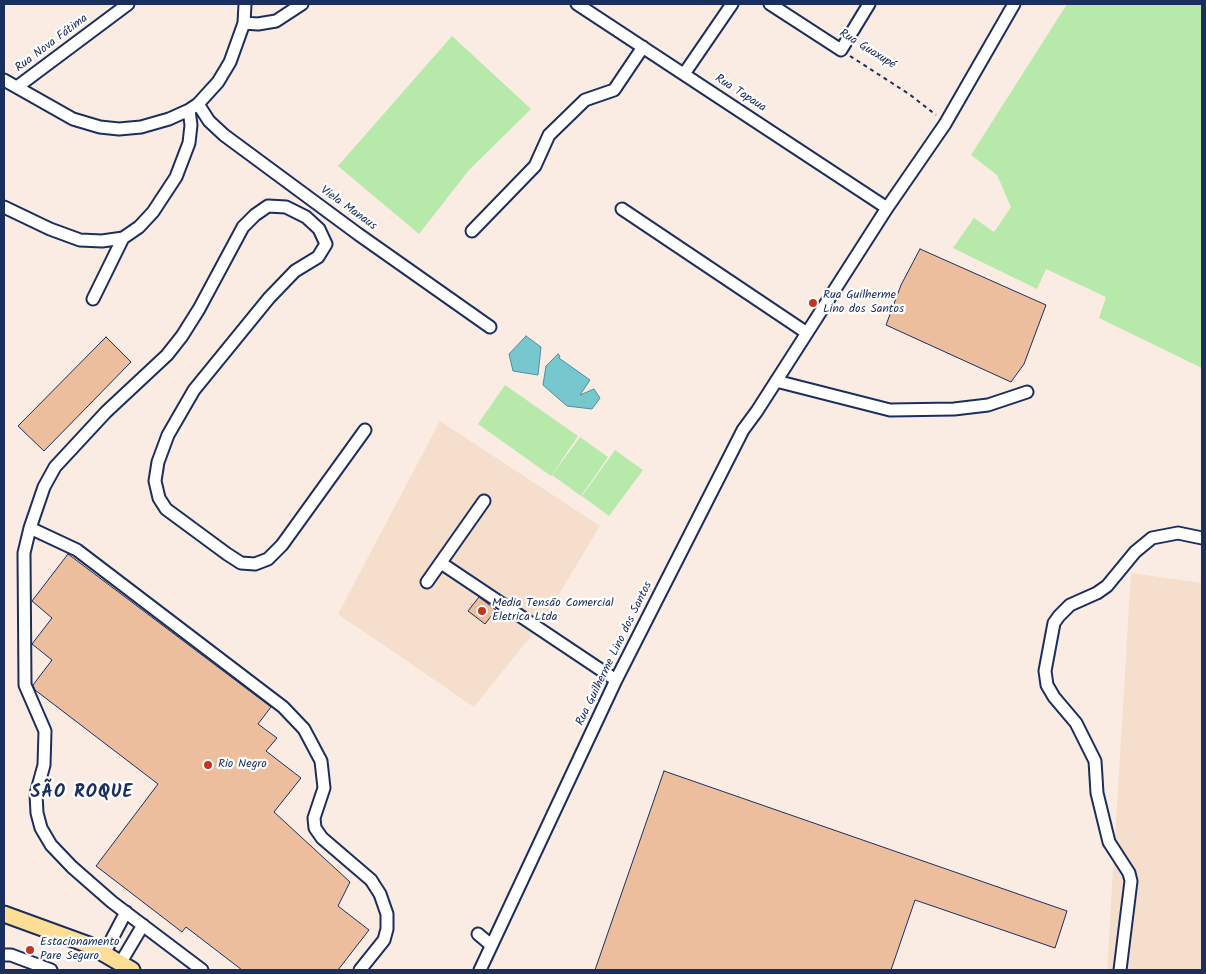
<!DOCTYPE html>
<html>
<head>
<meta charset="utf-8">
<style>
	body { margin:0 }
	#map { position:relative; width:1206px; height:974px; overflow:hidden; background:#faece2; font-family:Kalam,sans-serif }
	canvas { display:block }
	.frame { position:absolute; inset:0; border:5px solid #1b2f5e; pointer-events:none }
</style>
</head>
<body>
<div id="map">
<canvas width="1206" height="974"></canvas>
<div class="frame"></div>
</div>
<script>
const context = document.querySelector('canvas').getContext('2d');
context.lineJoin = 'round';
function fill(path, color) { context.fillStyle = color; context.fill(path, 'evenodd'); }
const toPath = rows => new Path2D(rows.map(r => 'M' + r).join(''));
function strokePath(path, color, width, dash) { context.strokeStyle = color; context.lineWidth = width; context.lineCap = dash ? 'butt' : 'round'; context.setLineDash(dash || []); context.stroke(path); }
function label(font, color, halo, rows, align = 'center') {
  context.font = font + ' Kalam,sans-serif'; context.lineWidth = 4.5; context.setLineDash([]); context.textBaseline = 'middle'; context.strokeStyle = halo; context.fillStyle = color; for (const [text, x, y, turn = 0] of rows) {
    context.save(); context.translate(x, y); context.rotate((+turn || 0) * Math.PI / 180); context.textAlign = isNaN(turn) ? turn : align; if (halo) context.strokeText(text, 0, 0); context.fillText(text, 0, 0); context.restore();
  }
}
const built = toPath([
	[440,421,600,526,543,621,474,707,338,614],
	[1131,573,1202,583,1202,970,1107,970]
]);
const green = toPath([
	[1067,4,1202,4,1202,368,1099,318,1106,297,1046,269,1037,289,953,248,974,218,994,232,1011,207,997,175,971,155],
	[452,36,531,109,469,170,419,234,338,166],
	[505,385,578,436,551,476,478,424],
	[580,437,608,457,581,496,552,475],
	[615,450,643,470,609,516,582,496]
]);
const water = toPath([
	[526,336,541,347,538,375,513,371,509,354,526,336],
	[558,354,560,356,559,358,590,380,580,395,594,389,600,398,592,409,567,406,543,385,546,366,558,354]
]);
const building = toPath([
	[920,249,1046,305,1024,364,1011,382,886,325,901,285,920,249],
	[106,337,131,362,44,451,18,426,106,337],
	[68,554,271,707,258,724,277,738,266,751,301,778,274,812,350,882,338,906,369,930,338,970,242,970,186,927,182,932,96,866,158,784,35,690,33,685,52,660,32,644,52,618,32,601,68,554],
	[479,597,496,610,485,624,468,611,479,597],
	[664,771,1067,911,1055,948,915,900,891,970,595,970,664,771]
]);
const path = toPath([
	[850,56,909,94,936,115]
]);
const minor = toPath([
	[577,4,887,208],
	[770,4,841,50,869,4],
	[244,23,245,4],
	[684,74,732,4],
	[4,80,73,119,100,127,119,129,141,127,169,119,189,110],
	[17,87,128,4],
	[198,104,209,121,224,135,358,234,490,327],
	[4,207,50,229,80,240,102,241,123,238],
	[622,209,807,333],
	[472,231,535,166,549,135,585,100,614,90,643,47],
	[93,299,123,238,139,227,153,212,176,177,189,143,191,125,189,110,198,104,218,82,230,62,244,23,258,24,276,21,302,4],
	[776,381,890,410,954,409,988,405,1027,392],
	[30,528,77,550,283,707,304,729,321,761,324,788,314,818,315,828,322,838,371,880,380,894,387,914,387,929,384,940,360,970],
	[441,563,616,680],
	[427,582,484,501],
	[478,934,491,945],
	[105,952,126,912],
	[4,955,11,955,51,970],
	[121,962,143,925],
	[202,970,112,902,72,867,51,845,41,828,37,813,36,794,44,765,45,731,25,685,24,553,30,528,44,487,55,467,106,412,167,355,182,336,199,309,243,227,255,215,268,206,286,207,306,217,319,229,326,244,318,257,295,271,269,298,194,390,168,435,158,462,155,481,159,498,166,509,227,554,241,563,255,564,268,559,282,545,365,430],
	[480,970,616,680,743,430,757,411,887,208,945,124,1014,4],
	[1120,970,1131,881,1129,873,1109,842,1097,793,1095,761,1076,723,1054,697,1047,685,1045,671,1054,623,1059,616,1070,605,1097,593,1107,586,1135,552,1152,538,1178,533,1202,538]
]);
const major = toPath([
	[4,914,89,945,132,970]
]);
const markers = [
	[813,303,5,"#c8321e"],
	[482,611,5,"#c8321e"],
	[208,765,5,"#c8321e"],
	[30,950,5,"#c8321e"]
];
const streetNames = [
	["Rua Nova Fátima",52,44,-37],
	["Rua Guaxupé",867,50,32],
	["Rua Tapaua",740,94,33],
	["Viela Manaus",348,209,36],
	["Rua Guilherme Lino dos Santos",615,654,-64]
];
const poiNames = [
	["Rua Guilherme",823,296],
	["Lino dos Santos",823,310],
	["Media Tensão Comercial",492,604],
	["Eletrica Ltda",492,618],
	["Rio Negro",218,765],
	["Estacionamento",40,943],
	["Pare Seguro",40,957]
];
const districtNames = [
	["SÃO ROQUE",82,794]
];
fill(built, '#f6decd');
fill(green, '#b6e9aa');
fill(water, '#77c8ce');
strokePath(water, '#528ba1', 1);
fill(building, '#edbe9d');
strokePath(building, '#1b2f5e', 1);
strokePath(minor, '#1b2f5e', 15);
strokePath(major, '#1b2f5e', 19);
strokePath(path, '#1b2f5e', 2, [4, 4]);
strokePath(minor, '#fff', 11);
strokePath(major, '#fedd96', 15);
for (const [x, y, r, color] of markers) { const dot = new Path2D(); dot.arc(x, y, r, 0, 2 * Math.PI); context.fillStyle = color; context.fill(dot); strokePath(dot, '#fff', 2); }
label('12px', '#1b2f5e', '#fff', streetNames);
label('12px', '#1b2f5e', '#fff', poiNames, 'left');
context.letterSpacing = '1px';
label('bold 18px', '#1b2f5e', '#fff', districtNames);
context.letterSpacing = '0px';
</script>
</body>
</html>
